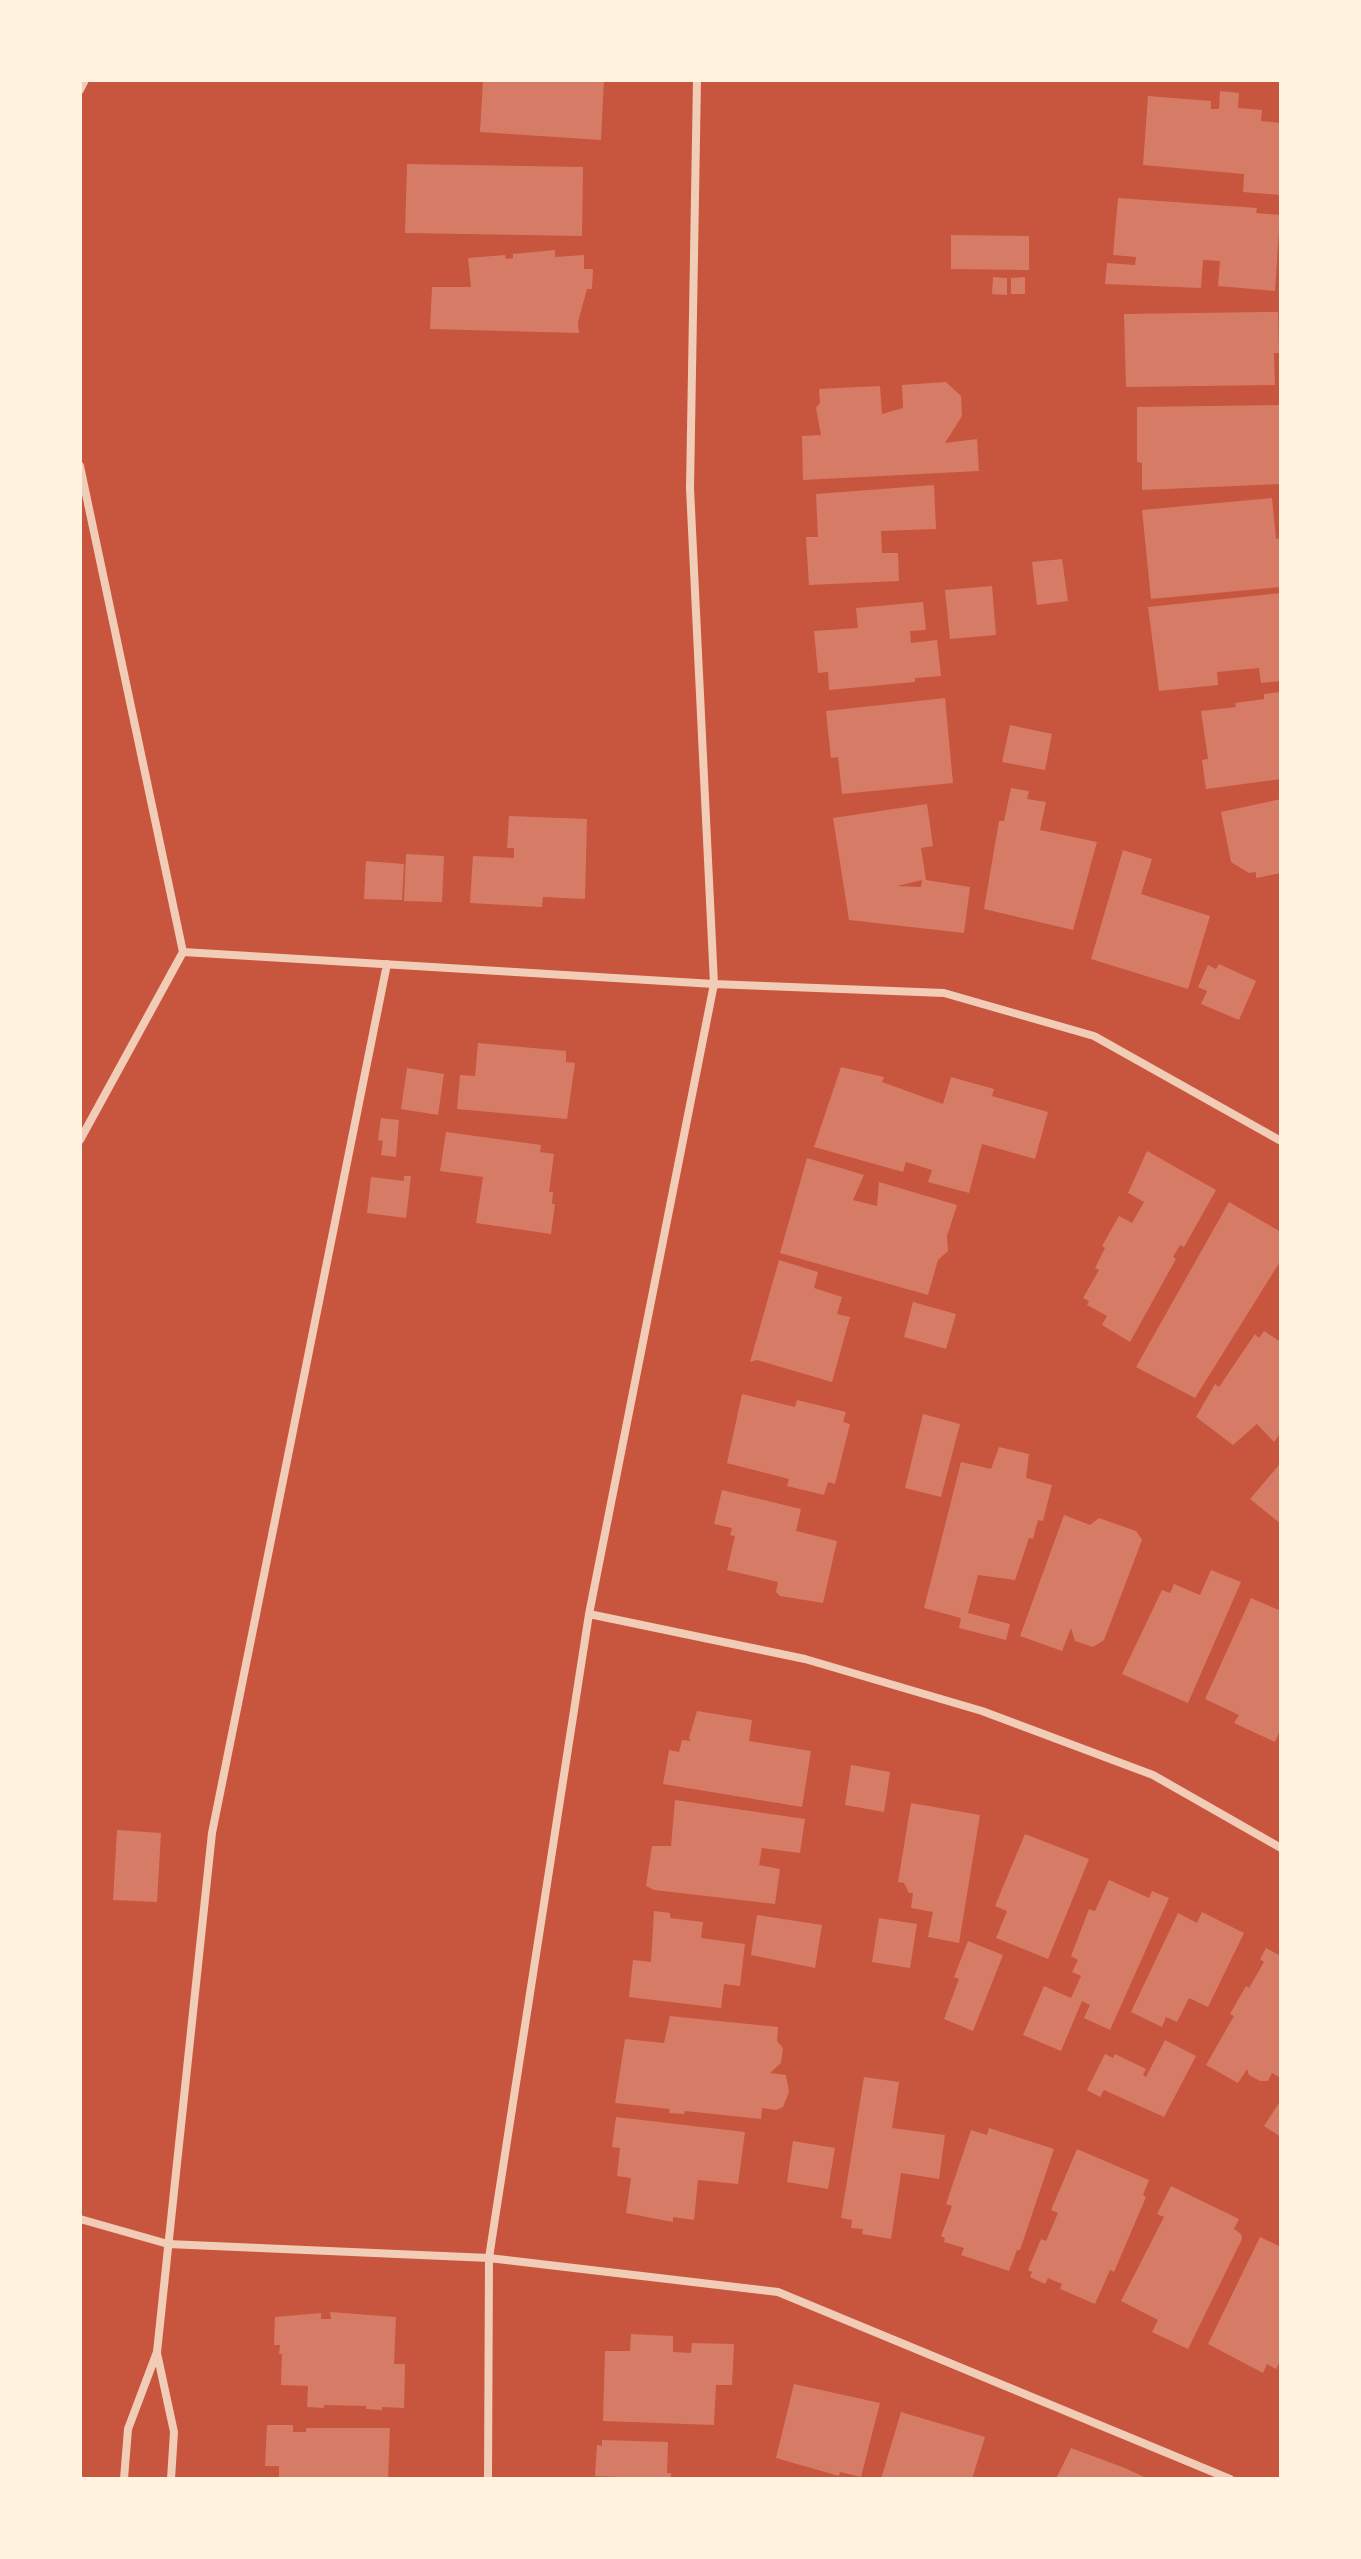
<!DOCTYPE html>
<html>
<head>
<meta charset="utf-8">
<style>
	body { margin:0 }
	#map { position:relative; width:1361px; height:2559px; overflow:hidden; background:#c8553d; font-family:"Space Grotesk",sans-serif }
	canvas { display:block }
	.frame { position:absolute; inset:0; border:82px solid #fff3e0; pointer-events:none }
</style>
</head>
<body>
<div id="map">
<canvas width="1361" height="2559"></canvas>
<div class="frame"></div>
</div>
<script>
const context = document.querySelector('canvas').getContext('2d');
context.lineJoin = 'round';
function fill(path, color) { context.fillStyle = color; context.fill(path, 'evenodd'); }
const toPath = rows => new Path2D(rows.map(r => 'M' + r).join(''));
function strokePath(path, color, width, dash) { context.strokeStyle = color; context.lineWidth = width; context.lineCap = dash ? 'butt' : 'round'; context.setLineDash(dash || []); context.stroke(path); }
const building = toPath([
	[483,80,604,80,601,140,480,132],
	[1220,91,1239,93,1238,108,1262,110,1261,121,1281,123,1281,195,1243,192,1244,174,1143,165,1148,96,1211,101,1211,109,1219,109],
	[407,164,583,167,582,236,405,233],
	[1118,198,1257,208,1256,213,1280,215,1275,291,1218,286,1220,261,1203,260,1201,288,1105,284,1107,263,1135,265,1136,257,1113,255],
	[951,235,1029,236,1029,270,951,269],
	[555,250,555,257,584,255,584,269,593,269,592,289,587,289,578,322,579,333,430,329,432,287,471,287,468,258,505,255,506,259,513,258,513,254],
	[993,277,1007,278,1007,295,992,294],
	[1025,277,1025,294,1011,294,1011,278],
	[1265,312,1278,312,1279,353,1274,353,1275,385,1126,387,1124,314],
	[946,382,961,396,962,416,945,443,977,439,979,471,803,480,802,436,821,435,816,408,820,403,819,389,880,386,882,414,903,408,902,385],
	[1281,405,1281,484,1142,490,1142,463,1137,462,1137,407],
	[934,485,936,529,881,531,882,553,898,553,899,581,809,585,806,537,818,537,816,494],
	[1272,498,1276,539,1281,538,1281,587,1151,599,1142,510],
	[1062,559,1068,601,1037,605,1032,562],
	[992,586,996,635,950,639,945,590],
	[1281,593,1281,681,1261,683,1259,668,1217,672,1218,685,1159,691,1148,607],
	[923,602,926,630,910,631,911,643,937,640,941,676,915,678,915,682,829,690,828,672,818,673,814,631,858,628,856,608],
	[1281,692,1281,779,1206,789,1202,760,1208,759,1201,711,1236,707,1235,703,1264,699,1264,694],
	[945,698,953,783,842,794,838,757,831,758,826,711],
	[1010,725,1052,734,1045,770,1002,762],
	[1011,788,1029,791,1027,799,1046,802,1040,830,1097,842,1073,930,984,909,999,821,1004,821],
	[1281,799,1281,873,1256,878,1256,872,1249,873,1231,862,1221,812],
	[927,804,933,846,921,848,926,880,970,887,964,933,849,920,833,818],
	[922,880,921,887,897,886],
	[509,816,587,819,585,899,543,897,542,907,470,903,473,856,514,858,514,848,507,848],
	[1123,850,1152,859,1141,894,1210,916,1188,989,1091,959],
	[406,854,444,856,442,902,404,901],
	[366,861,404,864,402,900,364,899],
	[1219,964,1256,981,1239,1020,1201,1004,1207,991,1198,987,1208,965,1216,969],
	[478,1043,566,1051,566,1062,575,1063,567,1119,457,1109,460,1075,475,1076],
	[841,1067,884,1077,882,1082,943,1104,951,1077,994,1089,992,1096,1048,1112,1035,1159,982,1144,969,1193,928,1182,932,1170,906,1162,903,1172,814,1147],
	[407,1068,444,1074,438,1115,401,1109],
	[381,1118,399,1120,396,1157,381,1155,383,1141,378,1140],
	[446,1132,541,1145,540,1152,554,1154,549,1192,553,1192,552,1204,555,1204,551,1234,476,1223,483,1177,440,1171],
	[1147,1151,1216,1190,1184,1247,1180,1245,1173,1257,1176,1259,1130,1342,1102,1325,1107,1316,1087,1305,1089,1301,1083,1298,1099,1270,1095,1268,1105,1248,1102,1246,1119,1216,1132,1223,1144,1202,1128,1193],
	[807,1158,864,1175,853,1200,877,1206,879,1182,957,1205,947,1236,948,1251,938,1260,928,1295,780,1253],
	[404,1176,411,1176,406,1218,367,1213,371,1177,404,1181],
	[1229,1202,1281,1232,1281,1260,1195,1398,1136,1367],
	[779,1260,818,1272,814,1288,842,1297,837,1314,850,1317,832,1382,757,1360,750,1362],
	[913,1302,956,1314,946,1349,904,1337],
	[1264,1331,1281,1342,1281,1432,1274,1442,1257,1424,1233,1445,1196,1417,1215,1384,1219,1387,1255,1334,1259,1338],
	[742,1394,795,1407,797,1400,846,1412,843,1422,850,1424,835,1484,828,1482,824,1495,787,1486,789,1479,727,1463],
	[923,1414,960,1424,941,1497,905,1488],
	[999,1447,1029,1454,1026,1478,1052,1485,1043,1521,1038,1520,1033,1539,1029,1538,1015,1580,978,1575,968,1613,1010,1624,1006,1640,959,1628,961,1618,924,1608,961,1462,991,1469],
	[1279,1465,1281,1467,1281,1524,1250,1499],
	[722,1490,801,1509,796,1531,837,1541,823,1603,780,1596,776,1592,778,1582,727,1570,735,1536,730,1535,732,1528,714,1524],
	[1064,1515,1090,1525,1099,1518,1136,1531,1142,1540,1104,1640,1093,1647,1075,1641,1071,1628,1062,1651,1020,1636],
	[1211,1570,1241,1582,1188,1703,1122,1674,1162,1590,1170,1593,1174,1584,1200,1595],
	[1251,1598,1281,1611,1281,1728,1275,1742,1234,1723,1239,1715,1205,1699],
	[697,1711,752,1720,749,1741,811,1751,802,1807,663,1784,669,1750,679,1752,682,1740,691,1741,689,1738],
	[851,1765,890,1772,884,1812,845,1805],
	[675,1800,805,1819,800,1853,762,1848,759,1865,780,1869,775,1904,654,1890,646,1886,652,1846,671,1846],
	[911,1803,980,1815,959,1943,928,1937,933,1912,911,1908,913,1893,909,1893,904,1883,898,1882],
	[117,1830,161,1833,157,1902,113,1900],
	[1025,1834,1089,1859,1048,1959,996,1938,1007,1911,995,1906],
	[1109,1880,1149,1898,1152,1891,1169,1898,1110,2030,1084,2018,1090,2005,1082,2001,1061,2051,1023,2035,1044,1986,1071,1998,1081,1976,1072,1972,1078,1960,1071,1956,1089,1909,1095,1911],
	[654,1911,670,1913,670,1918,703,1922,701,1938,745,1944,740,1986,724,1984,721,2008,629,1997,633,1960,651,1962],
	[1202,1912,1244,1933,1208,2007,1189,1998,1177,2022,1166,2017,1162,2027,1131,2012,1178,1913,1197,1923],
	[757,1915,822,1925,815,1968,751,1955],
	[879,1918,917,1924,910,1968,872,1962],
	[968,1941,1003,1955,973,2031,944,2019,959,1979,954,1977],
	[1266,1948,1281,1956,1281,2073,1279,2077,1272,2073,1268,2081,1260,2081,1249,2075,1247,2069,1238,2083,1206,2065,1234,2016,1230,2014,1246,1986,1249,1988,1264,1962,1260,1959],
	[670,2016,778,2027,777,2041,783,2048,781,2063,770,2073,786,2075,789,2092,783,2107,776,2110,762,2108,761,2119,685,2111,684,2114,669,2113,670,2109,615,2103,625,2039,664,2043],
	[1165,2040,1196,2056,1164,2117,1104,2090,1100,2097,1087,2090,1105,2054,1113,2058,1115,2054,1146,2069,1143,2075,1146,2077],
	[864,2077,899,2082,892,2128,945,2135,939,2179,901,2173,891,2239,862,2234,863,2229,851,2228,852,2220,841,2218],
	[1281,2100,1281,2137,1264,2126],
	[616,2117,745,2132,738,2184,698,2180,694,2220,673,2217,673,2222,626,2213,631,2178,617,2176,620,2148,612,2147],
	[989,2128,1054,2149,1020,2250,1017,2250,1009,2271,961,2255,964,2248,944,2242,945,2238,941,2236,952,2206,946,2204,971,2130,987,2135],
	[793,2141,835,2148,828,2189,787,2182],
	[1077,2149,1149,2180,1143,2195,1146,2197,1114,2272,1110,2270,1095,2304,1060,2289,1062,2284,1048,2278,1045,2284,1030,2277,1032,2272,1028,2270,1041,2239,1046,2241,1058,2213,1051,2210],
	[1171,2186,1239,2219,1234,2229,1241,2234,1242,2239,1188,2349,1152,2332,1158,2320,1121,2301,1164,2217,1157,2214],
	[1260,2237,1281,2247,1281,2359,1276,2369,1267,2364,1263,2373,1208,2344],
	[330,2312,396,2317,394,2364,405,2364,404,2408,382,2407,382,2410,366,2409,366,2406,324,2405,324,2408,307,2407,308,2386,281,2385,282,2354,279,2354,280,2345,274,2345,275,2317,321,2313,321,2319,331,2319],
	[631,2334,673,2336,673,2352,691,2353,692,2343,734,2344,732,2385,716,2385,714,2425,603,2421,605,2351,630,2351],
	[794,2384,880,2403,861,2477,840,2472,839,2476,776,2458],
	[901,2412,985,2437,972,2479,881,2479],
	[267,2425,293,2425,293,2432,306,2432,306,2428,390,2428,388,2479,279,2479,279,2466,265,2466],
	[602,2440,668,2442,667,2473,671,2473,671,2479,595,2476,597,2445,602,2446],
	[1071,2448,1125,2468,1148,2479,1056,2479]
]);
const minor = toPath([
	[80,90,85,80],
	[80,466,183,952,80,1140],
	[183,952,714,984,944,993,1094,1036,1281,1141],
	[589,1614,805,1659,982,1711,1153,1775,1281,1848],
	[80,2219,168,2244,489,2258,778,2292,1230,2479],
	[157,2353,174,2432,171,2479],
	[124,2479,128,2429,157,2352,212,1833,387,964],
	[488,2479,489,2258,496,2212,589,1614,714,984,690,488,697,80]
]);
fill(building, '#d67c66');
strokePath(minor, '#f1ccb7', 8);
</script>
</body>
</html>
